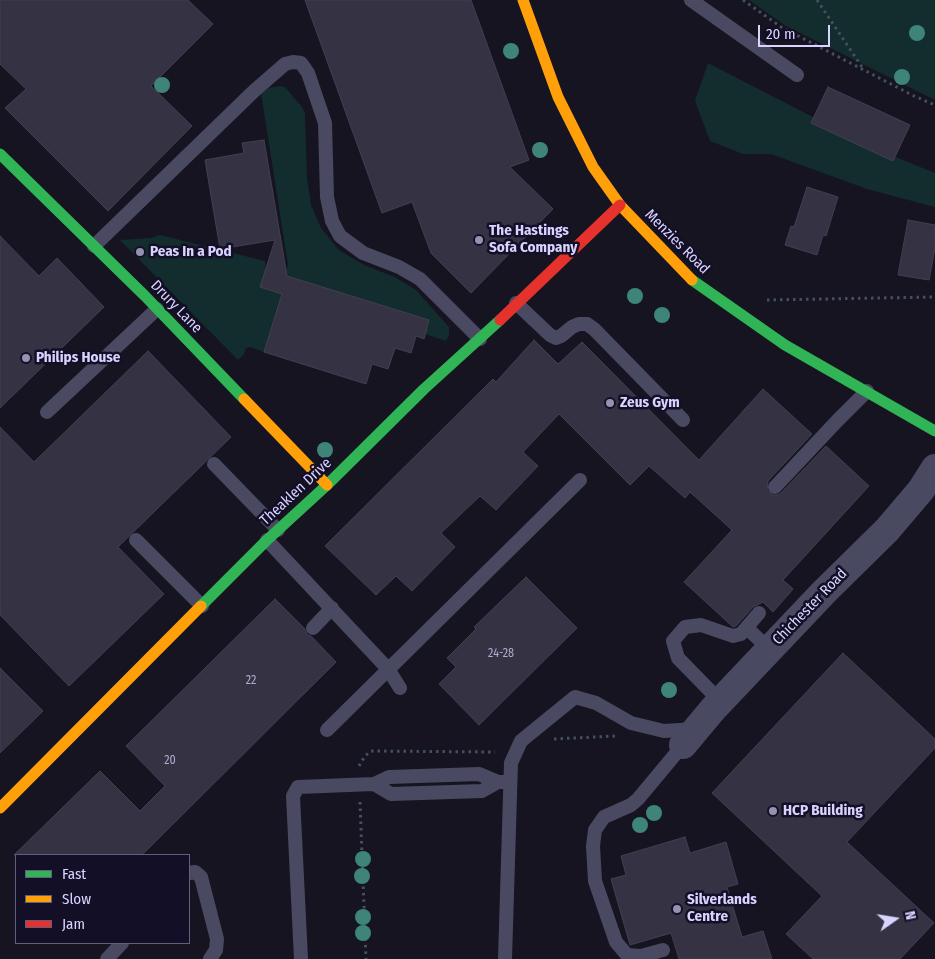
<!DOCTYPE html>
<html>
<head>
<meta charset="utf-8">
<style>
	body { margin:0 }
	#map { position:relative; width:935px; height:959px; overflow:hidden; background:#161421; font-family:"Fira Sans Condensed",sans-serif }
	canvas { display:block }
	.legend { position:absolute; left:15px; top:854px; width:175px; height:90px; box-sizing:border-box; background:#130f26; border:1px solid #625e7d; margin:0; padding:6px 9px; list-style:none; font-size:15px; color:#d9d4ff }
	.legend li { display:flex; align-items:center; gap:10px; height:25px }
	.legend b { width:25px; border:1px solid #625e7d }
	.north { position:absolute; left:870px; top:894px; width:50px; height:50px; -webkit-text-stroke:4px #130f26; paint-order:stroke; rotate:77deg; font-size:14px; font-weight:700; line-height:20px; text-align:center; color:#d9d4ff }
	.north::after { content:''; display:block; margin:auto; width:18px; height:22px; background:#d9d4ff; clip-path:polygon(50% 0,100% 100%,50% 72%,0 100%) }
	.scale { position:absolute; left:758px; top:25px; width:72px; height:22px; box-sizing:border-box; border:2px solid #d9d4ff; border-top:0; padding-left:6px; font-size:15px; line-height:18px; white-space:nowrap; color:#d9d4ff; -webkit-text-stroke:4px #130f26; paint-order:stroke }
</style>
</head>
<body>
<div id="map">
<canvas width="935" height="959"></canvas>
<ul class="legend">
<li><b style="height:6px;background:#30b455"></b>Fast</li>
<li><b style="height:6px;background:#ff9f0a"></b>Slow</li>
<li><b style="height:6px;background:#e5322d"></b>Jam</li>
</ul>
<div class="north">N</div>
<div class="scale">20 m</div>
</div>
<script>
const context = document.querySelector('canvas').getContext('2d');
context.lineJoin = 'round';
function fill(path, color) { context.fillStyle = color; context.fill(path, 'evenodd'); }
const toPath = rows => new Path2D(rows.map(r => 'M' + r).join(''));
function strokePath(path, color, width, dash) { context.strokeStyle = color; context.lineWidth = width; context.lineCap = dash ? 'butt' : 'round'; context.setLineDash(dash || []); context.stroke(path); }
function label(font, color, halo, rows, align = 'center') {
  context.font = font + ' "Fira Sans Condensed",sans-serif'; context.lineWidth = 5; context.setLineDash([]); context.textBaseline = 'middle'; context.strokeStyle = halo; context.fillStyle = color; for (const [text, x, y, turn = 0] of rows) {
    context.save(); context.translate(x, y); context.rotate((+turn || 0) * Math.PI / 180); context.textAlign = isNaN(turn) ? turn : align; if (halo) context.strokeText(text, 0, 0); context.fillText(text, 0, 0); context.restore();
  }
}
const green = toPath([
	[749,0,935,0,935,100,786,26],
	[708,63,871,147,935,173,935,207,867,189,771,154,743,154,710,141,695,101],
	[279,86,285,87,302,107,305,113,307,177,311,205,321,228,339,250,364,265,395,277,416,290,449,327,449,335,446,341,425,334,429,320,284,275,288,265,261,93,269,88],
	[160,235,265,261,266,270,261,287,282,294,264,352,250,347,246,348,244,354,238,360,120,240,151,238]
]);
const building = toPath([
	[0,0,188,0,213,24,151,86,192,126,108,211,5,108,26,89,0,64,0,0],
	[305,0,471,0,529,160,510,167,553,209,471,293,431,253,412,202,382,213,305,0],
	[828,87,910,125,893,161,811,123,828,87],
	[264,140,287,276,429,320,424,339,416,336,411,353,395,348,388,369,372,364,366,384,264,352,282,294,260,287,275,240,220,249,205,160,244,153,242,143,264,140],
	[807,187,838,197,826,236,823,235,817,255,785,245,791,226,794,227,807,187],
	[908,220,935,225,935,248,929,280,898,275,908,220],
	[0,236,39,276,57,258,104,307,0,408,0,236],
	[534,340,558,364,582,342,699,460,763,389,812,434,768,481,767,490,773,495,777,495,781,493,826,446,869,486,783,580,793,589,773,612,763,602,753,607,736,626,733,627,684,582,732,530,690,492,685,498,649,466,630,485,559,414,523,452,538,466,496,510,480,496,441,533,455,547,412,591,396,576,376,595,325,546,493,379,496,382,534,340],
	[148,351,231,437,118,547,164,594,69,686,0,615,0,427,34,462,148,351],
	[526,577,577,628,479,725,439,684,456,667,447,658,476,629,474,627,526,577],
	[275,599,305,629,307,634,312,637,336,662,142,855,14,855,100,771,140,811,165,786,126,746,275,599],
	[843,653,935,739,935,748,847,842,934,923,900,959,813,959,786,934,822,896,712,793,843,653],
	[0,668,43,711,0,753,0,668],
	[685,837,690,853,726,842,738,884,727,887,742,937,763,931,772,959,679,959,671,933,630,945,611,879,626,875,621,856,685,837]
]);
const path = toPath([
	[743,0,781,27,914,96,935,105],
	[817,0,864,70],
	[767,300,935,297],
	[554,739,616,736],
	[359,766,365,756,371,751,495,752],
	[360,802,366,959]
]);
const lane = toPath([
	[691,0,797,75],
	[94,246,254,91,285,64,293,62,301,63,308,73,325,123,327,197,332,221,340,236,363,253,399,267,420,279,480,339],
	[516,303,550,335,556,338,561,336,572,327,579,324,587,324,594,329,683,420],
	[47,412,157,309],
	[214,464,278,530],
	[775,487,837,421,867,391],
	[136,540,202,606],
	[267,540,388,669,400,688],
	[313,628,332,608],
	[747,628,770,650],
	[721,702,678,658,673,641,685,627,701,625,733,636,741,634,759,613],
	[327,730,580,480],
	[374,784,391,794,482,791,498,782],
	[189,873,195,872,201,877,217,939,216,950,210,959],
	[663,950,641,956,627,955,616,942,595,881,593,846,595,830,604,817,631,805,638,799,683,745],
	[107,959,122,943],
	[301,959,293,796,298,787,374,784,389,777,479,774,498,782,509,782],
	[505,959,511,763,521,741,575,697,596,703,631,723,664,731,695,729]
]);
const street = toPath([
	[683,745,714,708,824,592,887,530,921,490,935,468]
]);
const fast = toPath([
	[0,154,145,296,244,399],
	[692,280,785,345,935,431],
	[201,606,267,540,327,485,424,389,500,320]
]);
const slow = toPath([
	[523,0,558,97,593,167,620,205,692,280],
	[244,399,327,485],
	[0,808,201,606]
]);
const jam = toPath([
	[500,320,620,205]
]);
const trees = [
	[917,33],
	[511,51],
	[902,77],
	[162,85],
	[540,150],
	[635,296],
	[662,315],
	[325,450],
	[669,690],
	[654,813],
	[640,825],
	[363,859],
	[362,876],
	[363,917],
	[363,933]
];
const markers = [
	[479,240,5,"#9591b1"],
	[140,252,5,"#9591b1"],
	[26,358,5,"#9591b1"],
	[610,403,5,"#9591b1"],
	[773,811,5,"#9591b1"],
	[677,909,5,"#9591b1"]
];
const numberNames = [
	["24-28",501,654],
	["22",251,681],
	["20",170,761]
];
const poiNames = [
	["The Hastings",489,231],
	["Sofa Company",489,248],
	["Peas In a Pod",150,252],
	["Philips House",36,358],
	["Zeus Gym",620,403],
	["HCP Building",783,811],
	["Silverlands",687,900],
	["Centre",687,917]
];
const streetNames = [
	["Menzies Road",677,242,45],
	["Drury Lane",176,307,46],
	["Theaklen Drive",296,492,-43],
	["Chichester Road",810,607,-46]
];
fill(green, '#132c2d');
fill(building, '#343243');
strokePath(building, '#433f54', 1);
strokePath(path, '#44505f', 3, [2.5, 4]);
strokePath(lane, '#4a4962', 14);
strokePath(street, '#4a4962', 28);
strokePath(fast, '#30b455', 11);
strokePath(slow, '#ff9f0a', 11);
strokePath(jam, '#e5322d', 11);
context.fillStyle = '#3e8478';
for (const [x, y] of trees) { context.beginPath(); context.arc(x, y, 8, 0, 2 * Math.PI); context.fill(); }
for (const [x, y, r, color] of markers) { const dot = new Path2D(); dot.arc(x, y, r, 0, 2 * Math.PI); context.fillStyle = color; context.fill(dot); strokePath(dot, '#130f26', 2); }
label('12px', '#b0acd0', null, numberNames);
label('bold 15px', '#d9d4ff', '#130f26', poiNames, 'left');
label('15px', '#d9d4ff', '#130f26', streetNames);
</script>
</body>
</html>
